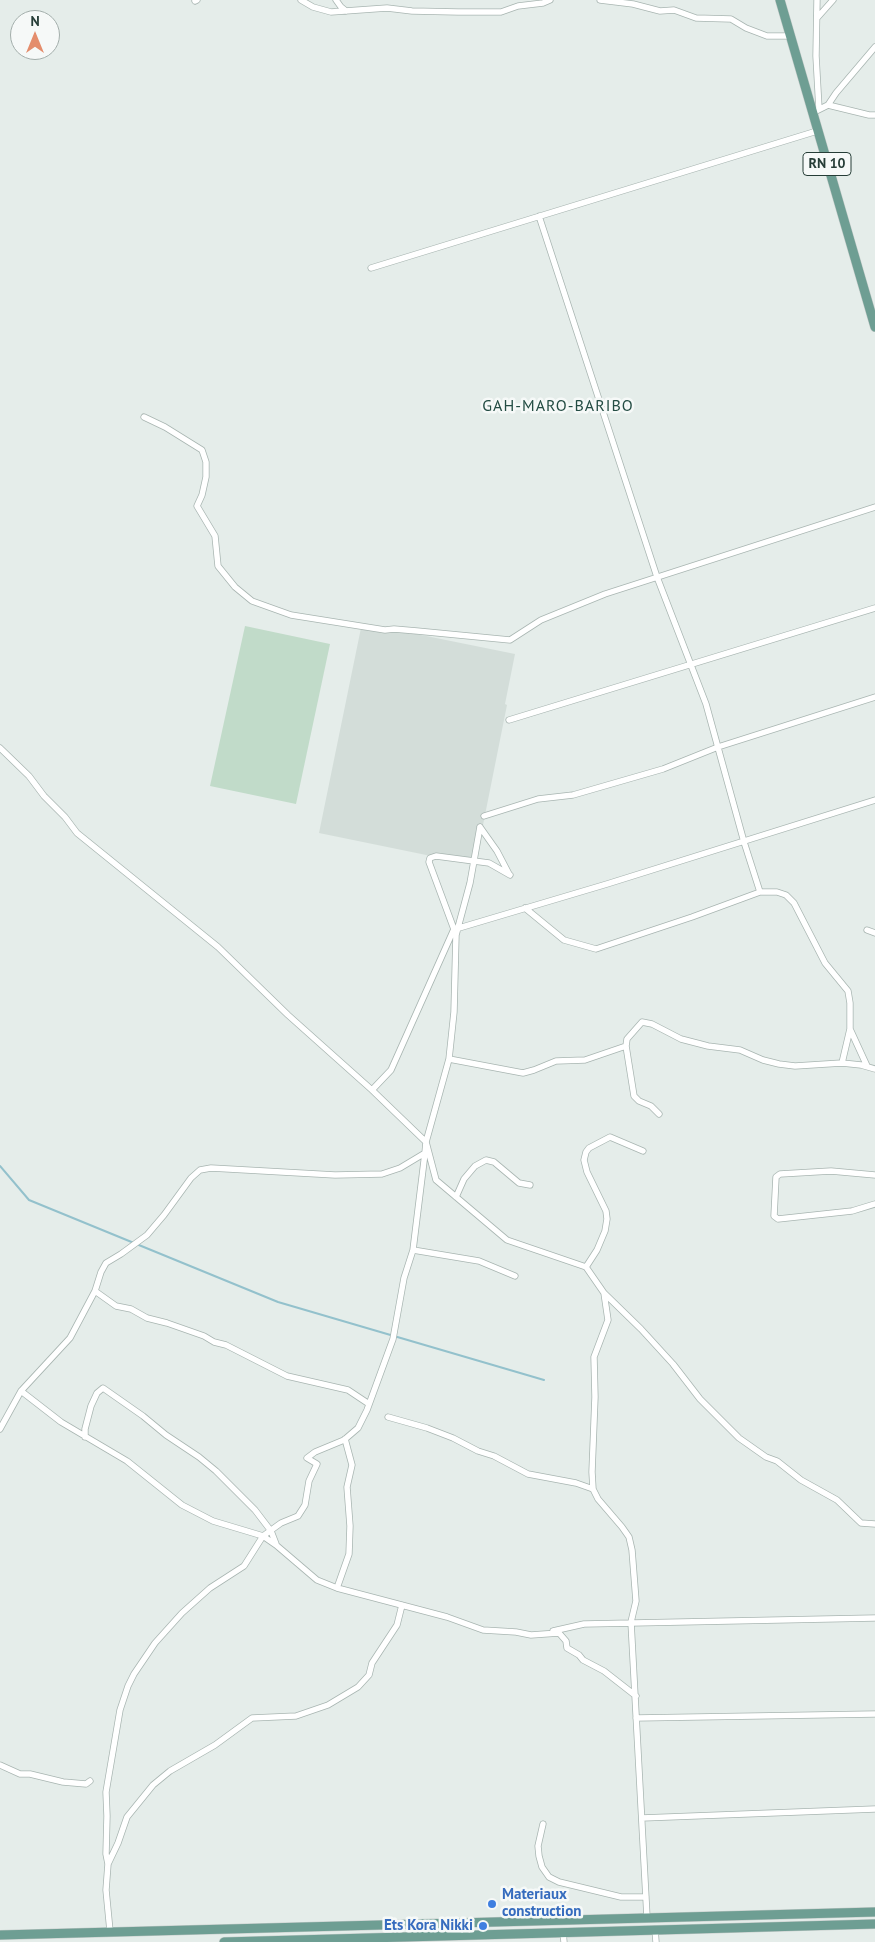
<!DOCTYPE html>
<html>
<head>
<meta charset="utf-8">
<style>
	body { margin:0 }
	#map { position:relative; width:875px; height:1942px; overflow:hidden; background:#e5edea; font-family:"PT Sans",sans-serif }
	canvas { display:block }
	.north { position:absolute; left:10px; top:10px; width:50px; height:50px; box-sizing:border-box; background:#f6f9f8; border:1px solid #a3aeab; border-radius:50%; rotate:0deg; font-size:14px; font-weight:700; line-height:20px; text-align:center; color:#263d37 }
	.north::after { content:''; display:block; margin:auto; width:18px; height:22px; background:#e48d6c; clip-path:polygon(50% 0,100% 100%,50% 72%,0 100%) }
</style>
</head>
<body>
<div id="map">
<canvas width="875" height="1942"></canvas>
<div class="north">N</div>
</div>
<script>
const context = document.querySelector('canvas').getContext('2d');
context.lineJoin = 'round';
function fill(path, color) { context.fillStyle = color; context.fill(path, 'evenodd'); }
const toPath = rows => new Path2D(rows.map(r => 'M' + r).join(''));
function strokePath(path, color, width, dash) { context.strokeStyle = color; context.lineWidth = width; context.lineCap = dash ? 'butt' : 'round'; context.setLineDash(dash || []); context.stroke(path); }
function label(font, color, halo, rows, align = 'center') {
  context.font = font + ' "PT Sans",sans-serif'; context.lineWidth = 5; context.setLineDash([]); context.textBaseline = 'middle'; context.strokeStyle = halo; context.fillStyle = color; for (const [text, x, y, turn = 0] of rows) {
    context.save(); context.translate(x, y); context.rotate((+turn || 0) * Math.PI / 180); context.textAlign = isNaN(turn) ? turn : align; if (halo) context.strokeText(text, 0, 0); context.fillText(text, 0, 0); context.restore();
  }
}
const built = toPath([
	[362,623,515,654,505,704,507,705,475,865,319,833]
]);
const green = toPath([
	[245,626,330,644,296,804,210,786]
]);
const stream = toPath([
	[0,1166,29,1200,278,1302,544,1380]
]);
const minor = toPath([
	[301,0,313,7,331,12,387,8,412,11,458,12,501,12,518,6,543,3,550,0],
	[336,0,341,7,346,11],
	[600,0,633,4,660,11,674,10,696,18,731,19,746,28,767,36,790,36],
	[817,0,816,56,819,109],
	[195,1,197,0],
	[817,18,833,0],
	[828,105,869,115,875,115],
	[816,111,828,105,836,93,875,47],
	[539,216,657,577,706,704,744,842,760,892],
	[371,268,817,131],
	[144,417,165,427,202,450,206,462,206,477,202,495,197,506,215,536,218,566,235,587,252,601,291,615,385,630,394,629,417,631,510,640,541,620,605,594,875,507],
	[509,720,875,608],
	[0,748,29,776,44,796,65,817,77,833,218,947,288,1015,372,1090,426,1142,436,1180,507,1240,586,1267,604,1293,608,1320,594,1357,595,1397,592,1472,593,1489,598,1499,622,1527,629,1537,632,1550,636,1601,631,1622,647,1917],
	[484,816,538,799,573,795,663,769,718,747,875,697],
	[480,827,497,851,509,874],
	[525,908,564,940,596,949,692,917,760,892,777,892,786,895,794,903,825,963,848,991,850,1003,850,1029,867,1066],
	[459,928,607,884,875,800],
	[867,930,875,933],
	[455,932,429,862,430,858,436,856,489,863,510,875],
	[449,1059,523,1073,534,1070,556,1061,585,1060,626,1046],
	[842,1063,850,1029],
	[372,1090,391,1070,454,929],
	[659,1114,651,1106,639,1101,634,1096,626,1046,627,1039,642,1022,652,1024,681,1039,708,1046,740,1050,763,1060,779,1064,795,1066,842,1063,861,1065,875,1069],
	[875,1175,831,1171,780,1174,776,1177,774,1216,778,1219,852,1211,875,1204],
	[456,1197,464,1179,475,1166,486,1160,494,1162,519,1183,530,1185],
	[413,1250,479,1261,515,1276],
	[586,1267,597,1250,605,1231,607,1219,606,1211,587,1172,584,1160,586,1152,589,1148,610,1137,643,1151],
	[95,1291,116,1306,131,1309,147,1318,167,1323,204,1336,214,1342,226,1345,287,1376,348,1390,369,1404],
	[604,1293,641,1329,673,1364,700,1399,739,1438,766,1457,777,1461,801,1480,837,1500,861,1523,875,1524],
	[21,1391,61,1422,127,1461,182,1505,213,1521,263,1536,276,1545,317,1580,337,1588,447,1617,483,1630,516,1632,531,1635,559,1633,566,1641,567,1648,579,1655,583,1660,604,1671,636,1696],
	[388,1417,427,1428,453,1438,478,1451,494,1456,528,1474,576,1483,593,1489],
	[0,1429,21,1391,70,1338,95,1291,101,1272,106,1263,121,1254,147,1235,164,1215,191,1178,200,1170,211,1168,335,1175,382,1174,400,1168,425,1153,426,1142,449,1059,454,1012,456,935,470,883,480,827],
	[85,1437,85,1429,91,1406,97,1393,103,1388,143,1416,166,1435,199,1457,216,1471,255,1510,271,1531,276,1544],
	[337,1588,349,1554,350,1526,347,1487,352,1465,345,1439],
	[553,1631,584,1624,875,1618],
	[636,1718,875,1714],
	[0,1765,20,1774,30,1774,63,1782,86,1784,90,1781],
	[642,1818,875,1809],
	[543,1824,538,1846,539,1856,542,1867,549,1877,559,1882,621,1897,646,1897],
	[108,1864,118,1843,127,1817,153,1785,170,1771,215,1745,252,1718,296,1716,328,1705,358,1687,369,1675,372,1663,397,1625,402,1605],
	[655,1929,656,1942],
	[110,1931,106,1890,108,1864,106,1854,107,1816,106,1792,120,1710,128,1686,134,1674,155,1643,182,1613,210,1588,244,1566,263,1536,281,1523,298,1516,305,1505,309,1481,317,1464,307,1458,315,1452,344,1440,358,1428,367,1410,393,1339,404,1278,413,1250,425,1153],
	[563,1932,564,1942]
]);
const primary = toPath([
	[780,0,875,327],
	[0,1935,875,1912],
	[224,1942,875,1924]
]);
const markers = [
	[492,1904,5,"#3f7fe0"],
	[483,1926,5,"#3f7fe0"]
];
const shields = [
	[827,164,48]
];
const shieldNames = [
	["RN 10",827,164]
];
const shopNames = [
	["Materiaux",502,1895],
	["construction",502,1912],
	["Ets Kora Nikki",473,1926,"right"]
];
const neighbourhoodNames = [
	["GAH-MARO-BARIBO",558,406]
];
fill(built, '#d3ddd9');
fill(green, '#c1dbc9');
strokePath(stream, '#93c1cc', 2);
strokePath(minor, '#a8b5b1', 7);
strokePath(primary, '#c2c9c7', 10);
strokePath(minor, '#fff', 5.5);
strokePath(primary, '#6e9e93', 9);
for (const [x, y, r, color] of markers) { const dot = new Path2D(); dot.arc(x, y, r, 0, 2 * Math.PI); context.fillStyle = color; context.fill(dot); strokePath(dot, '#f6f9f8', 2); }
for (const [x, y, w] of shields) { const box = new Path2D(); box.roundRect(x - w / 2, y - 11.5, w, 23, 4); context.fillStyle = '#f6f9f8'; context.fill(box); strokePath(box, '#263d37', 1); }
label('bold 14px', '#263d37', null, shieldNames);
label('bold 15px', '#366cbe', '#f6f9f8', shopNames, 'left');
context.letterSpacing = '1px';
label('16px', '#244d44', '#f6f9f8', neighbourhoodNames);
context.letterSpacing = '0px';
</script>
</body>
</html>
